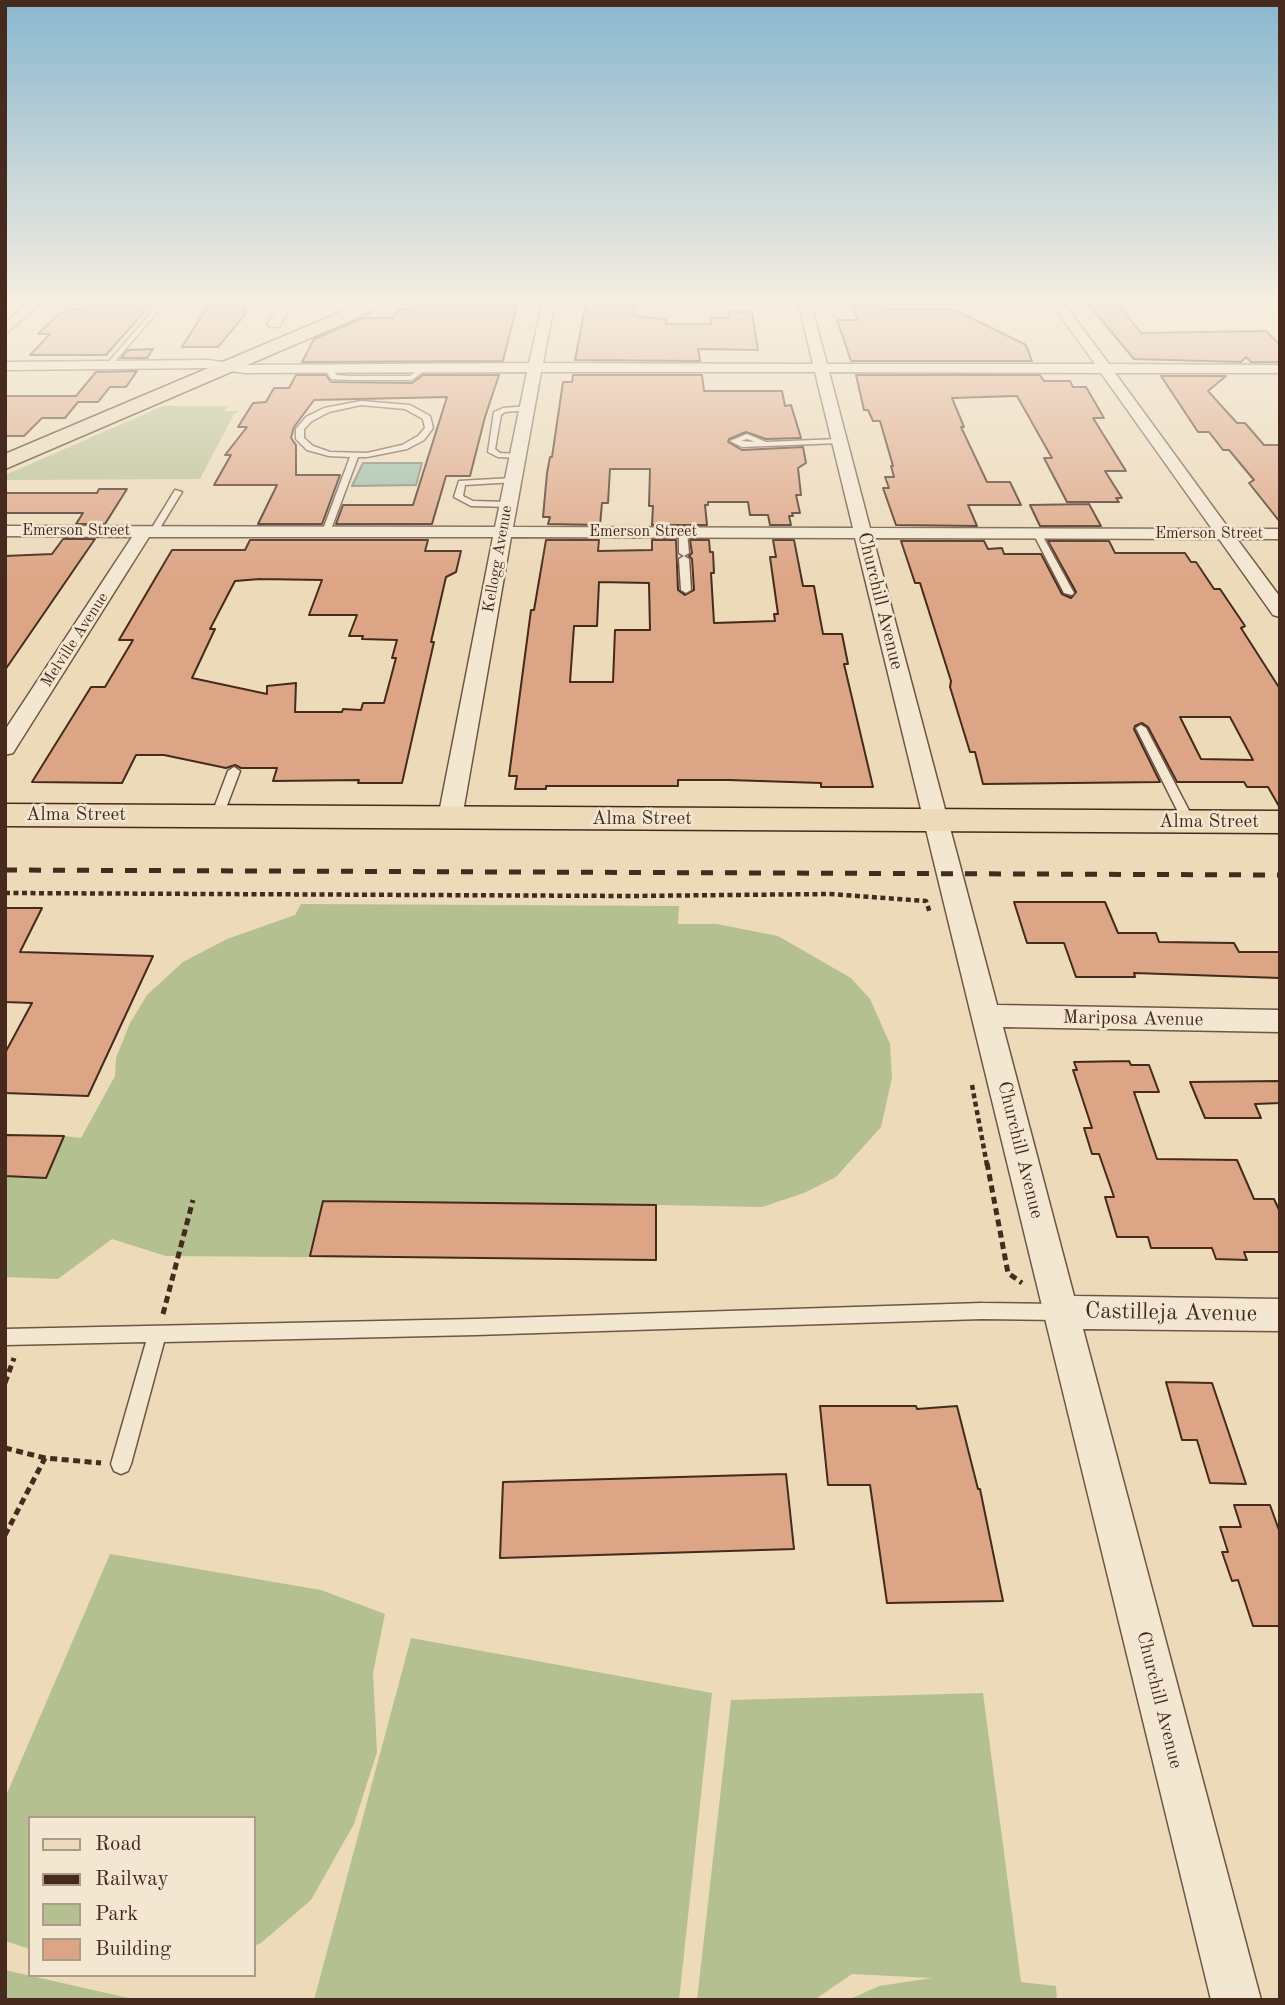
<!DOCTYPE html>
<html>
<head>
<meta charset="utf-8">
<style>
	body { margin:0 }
	#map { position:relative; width:1285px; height:2005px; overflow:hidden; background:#ecdab9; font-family:"Old Standard TT",serif }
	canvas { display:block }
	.frame { position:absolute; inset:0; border:7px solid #452a1d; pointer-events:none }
	.legend { position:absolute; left:28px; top:1816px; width:228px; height:161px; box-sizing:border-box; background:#f3e7d2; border:2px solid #ad9b8a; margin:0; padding:9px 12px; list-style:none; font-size:21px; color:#452a1d }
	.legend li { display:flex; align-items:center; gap:14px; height:35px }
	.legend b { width:35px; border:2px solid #ad9b8a }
</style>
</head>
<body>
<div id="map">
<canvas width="1285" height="2005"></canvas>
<div class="frame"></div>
<ul class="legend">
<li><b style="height:9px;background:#ecdab9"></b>Road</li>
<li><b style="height:9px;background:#452a1d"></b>Railway</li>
<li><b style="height:19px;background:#b5c091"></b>Park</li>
<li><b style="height:19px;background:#dca585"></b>Building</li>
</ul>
</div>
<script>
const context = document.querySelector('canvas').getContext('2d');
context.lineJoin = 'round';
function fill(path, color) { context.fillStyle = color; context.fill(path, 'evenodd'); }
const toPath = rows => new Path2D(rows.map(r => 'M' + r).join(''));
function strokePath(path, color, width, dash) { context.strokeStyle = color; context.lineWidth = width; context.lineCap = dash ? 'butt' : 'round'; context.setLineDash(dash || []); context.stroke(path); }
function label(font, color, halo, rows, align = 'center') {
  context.font = font + ' "Old Standard TT",serif'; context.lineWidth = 5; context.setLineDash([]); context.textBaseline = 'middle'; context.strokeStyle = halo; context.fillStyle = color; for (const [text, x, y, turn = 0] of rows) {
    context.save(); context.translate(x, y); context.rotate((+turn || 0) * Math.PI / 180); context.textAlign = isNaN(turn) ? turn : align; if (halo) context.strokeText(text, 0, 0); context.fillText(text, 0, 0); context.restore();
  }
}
const green = toPath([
	[163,406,228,406,224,411,240,411,234,414,200,479,5,480,5,475],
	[301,904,679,906,678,924,717,924,778,936,851,978,870,999,890,1044,892,1078,881,1127,836,1177,804,1193,762,1207,657,1205,656,1260,166,1256,112,1239,58,1279,5,1277,5,1176,64,1136,81,1138,115,1076,116,1058,130,1023,147,995,183,962,227,939,295,915],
	[110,1554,321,1590,385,1614,373,1673,377,1752,354,1824,311,1900,261,1943,254,1946,254,1818,30,1818,30,1949,5,1941,5,1798],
	[411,1638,712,1693,679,2000,314,2000],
	[983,1693,1021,1982,1056,1986,1057,2000,848,2000,879,1986,932,1978,852,1974,814,2000,697,2000,731,1700],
	[5,1970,137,2000,5,2000]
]);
const water = toPath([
	[363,463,422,463,416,485,352,486,363,463]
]);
const building = toPath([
	[211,301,242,301,236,308,244,308,243,312,247,312,218,347,182,347,211,301],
	[419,301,518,301,503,361,302,362,314,339,363,318,393,318,398,310,414,310,419,301],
	[636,301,634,316,666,319,666,324,711,324,710,318,729,318,728,312,752,312,758,350,698,349,700,361,575,360,586,302,636,301],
	[884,302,887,310,955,310,1026,345,1032,361,851,361,837,320,858,320,851,303,884,302],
	[89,303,152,303,106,355,30,355,50,334,38,334,60,313,67,310,82,310,89,303],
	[1088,304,1118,304,1141,333,1266,331,1280,345,1280,362,1251,362,1246,357,1241,362,1134,359,1088,304],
	[153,349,147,358,121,358,128,350,153,349],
	[137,371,126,387,110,387,98,402,78,402,65,418,42,418,24,436,5,436,5,396,76,396,96,372,137,371],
	[296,375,326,375,331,382,412,383,423,375,499,375,485,417,470,476,446,476,432,524,336,524,343,505,413,505,447,397,314,400,294,427,291,438,296,445,296,475,340,475,322,524,258,524,277,485,214,485,231,455,225,455,247,427,238,427,253,403,266,402,274,388,289,388,296,375],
	[573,375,702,375,704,391,782,391,785,406,791,405,801,438,766,439,746,432,729,439,728,442,742,450,803,447,806,463,798,468,801,495,796,495,800,513,792,513,793,516,789,516,791,525,770,525,768,515,750,515,748,502,708,502,708,505,705,505,707,525,652,525,653,506,649,506,650,469,610,469,608,503,602,503,600,525,548,524,550,517,543,517,547,473,550,457,552,457,563,382,572,382,573,375],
	[856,375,1040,375,1044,381,1070,381,1073,387,1086,387,1104,418,1093,418,1126,471,1105,471,1122,498,1116,498,1119,502,1067,502,1044,458,1052,458,1017,396,952,398,964,427,961,427,987,482,1010,482,1021,505,968,505,977,526,896,525,883,488,889,488,885,477,894,477,891,466,893,466,880,421,873,421,868,410,864,410,856,375],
	[1161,376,1226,376,1208,391,1237,423,1245,423,1264,445,1280,445,1280,522,1249,483,1254,480,1229,450,1223,450,1209,432,1198,432,1161,376],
	[99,489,127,489,105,524,76,524,83,513,5,513,5,493,97,493,99,489],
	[1089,504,1101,526,1040,526,1030,505,1089,504],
	[63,539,95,539,5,670,5,556,52,554,63,539],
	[250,540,428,540,425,551,461,551,456,572,446,577,431,642,434,642,402,783,358,783,359,780,273,781,277,768,241,768,235,765,226,768,164,755,136,755,122,783,32,782,91,687,105,687,133,640,119,640,172,550,245,550,250,540],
	[260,579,322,580,309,615,357,615,349,636,363,636,362,639,397,640,392,658,396,658,384,703,363,703,361,710,343,709,342,712,295,712,296,683,267,686,267,694,192,678,215,629,210,629,235,581,260,579],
	[546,540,599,540,598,551,652,550,652,540,676,540,678,590,685,595,694,590,692,559,689,556,692,553,690,540,709,540,710,552,713,552,714,573,711,573,714,623,775,621,774,614,778,614,770,557,776,557,773,540,794,540,803,586,814,586,823,634,842,634,848,664,844,664,873,787,821,787,821,783,729,780,678,780,678,786,546,786,546,789,515,789,517,776,509,776,531,610,534,610,546,540],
	[599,582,649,583,650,630,615,630,613,682,570,682,574,626,597,626,599,582],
	[901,541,984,541,988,549,1002,548,1004,554,1041,554,1062,594,1071,598,1076,592,1048,541,1109,541,1115,553,1185,553,1191,562,1196,562,1214,589,1220,589,1245,626,1241,628,1280,689,1280,808,1268,787,1247,787,1244,782,1177,782,1148,727,1142,723,1135,726,1134,729,1160,782,983,784,975,752,970,752,950,687,951,681,920,583,915,583,901,541],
	[1180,717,1230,717,1253,760,1201,759,1180,717],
	[1014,902,1105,902,1118,933,1156,933,1159,942,1234,943,1239,952,1280,952,1280,978,1134,973,1135,977,1076,977,1064,943,1027,943,1014,902],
	[5,908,42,908,20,952,153,956,88,1096,5,1093,5,1053,32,1003,5,1002,5,908],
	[1129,1061,1131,1065,1149,1065,1159,1092,1134,1092,1157,1159,1237,1160,1254,1199,1274,1199,1280,1212,1280,1252,1244,1252,1247,1260,1216,1259,1212,1248,1151,1248,1148,1237,1117,1237,1105,1197,1114,1197,1099,1154,1092,1154,1084,1128,1092,1128,1073,1070,1077,1070,1074,1062,1129,1061],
	[1280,1081,1280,1103,1255,1104,1261,1118,1205,1118,1190,1082,1280,1081],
	[5,1135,64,1136,46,1178,5,1176,5,1135],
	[323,1201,656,1205,656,1260,310,1256,323,1201],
	[1166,1382,1212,1383,1246,1484,1210,1483,1197,1440,1182,1440,1166,1382],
	[820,1406,916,1406,917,1409,957,1406,978,1489,980,1489,1003,1601,887,1603,870,1485,828,1485,820,1406],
	[786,1474,794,1549,500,1558,503,1482,786,1474],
	[1234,1505,1270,1505,1280,1533,1280,1626,1253,1626,1238,1580,1232,1581,1222,1552,1228,1552,1220,1527,1241,1527,1234,1505]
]);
const pathFar1 = toPath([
	[5,893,630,896,830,894,926,901,930,913],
	[972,1085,987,1165]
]);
const path = toPath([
	[987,1163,1008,1273,1022,1283],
	[163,1314,193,1200],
	[5,1383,14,1358],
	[5,1448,45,1458],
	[5,1535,45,1458,101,1463]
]);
const service = toPath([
	[161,301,167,301,109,368,105,368,105,366,161,301],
	[335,365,338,367,335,372,336,375,350,376,410,376,424,366,429,367,412,380,350,380,331,379,327,372,335,365],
	[361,401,410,405,430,416,433,428,424,440,407,449,367,457,358,457,330,532,323,534,322,532,350,457,329,456,307,450,296,439,296,429,306,417,324,408,361,401],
	[361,405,405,409,423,419,425,428,418,436,402,445,367,453,330,452,313,446,304,438,304,429,312,421,329,412,361,405],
	[529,406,529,410,505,412,501,415,495,449,500,453,520,454,520,458,498,457,488,452,494,412,503,408,529,406],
	[747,434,766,442,839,439,843,441,839,443,742,447,730,441,747,434],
	[747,439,755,442,741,441,747,439],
	[512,478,515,478,515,482,465,485,463,496,473,501,508,502,511,503,511,507,471,506,454,497,459,481,512,478],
	[175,490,182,492,157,533,151,533,150,531,175,490],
	[683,529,687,532,689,553,684,556,679,553,679,532,683,529],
	[1037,530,1041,533,1074,593,1072,595,1064,593,1033,533,1037,530],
	[684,556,689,559,691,590,686,593,681,590,679,559,684,556],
	[1141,725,1146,728,1195,822,1193,825,1185,825,1183,822,1136,728,1141,725],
	[234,767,240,771,223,816,217,820,213,819,211,816,228,771,234,767],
	[982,1303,1060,1304,1066,1306,1069,1312,1066,1318,1060,1320,982,1319,475,1335,164,1342,131,1464,128,1471,121,1474,114,1471,111,1464,146,1342,5,1345,5,1329,475,1319,982,1303]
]);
const minor = toPath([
	[30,301,43,301,5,334,5,323,30,301],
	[283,301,295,301,279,327,269,327,267,324,283,301],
	[543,301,555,301,543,363,813,364,798,301,810,301,827,364,1095,364,1050,301,1062,301,1109,364,1280,365,1280,373,1115,373,1229,529,1280,529,1280,539,1237,539,1280,597,1280,617,1273,615,1219,539,873,538,997,1005,1280,1010,1280,1032,1003,1027,1074,1296,1280,1299,1280,1331,1083,1329,1261,2000,1211,2000,855,538,511,537,462,818,458,823,450,826,442,823,438,818,493,537,149,537,16,748,13,753,5,755,5,730,132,537,5,536,5,526,495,527,527,372,245,373,208,368,5,370,5,362,208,360,245,365,529,363,543,301],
	[541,372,815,372,853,528,513,527,541,372],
	[829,372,1101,373,1212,529,870,528,829,372]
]);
const primary = toPath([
	[367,301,390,301,387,305,5,469,5,454,367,301],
	[5,804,1280,811,1280,833,5,826,5,804]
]);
const rail = toPath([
	[5,870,1280,875]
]);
const farStreetnames = [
	["Emerson Street",76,531],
	["Emerson Street",643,532],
	["Emerson Street",1209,534],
	["Kellogg Avenue",498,559,-80],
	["Melville Avenue",75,640,-57]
];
const streetNames = [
	["Churchill Avenue",880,601,76],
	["Alma Street",76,815],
	["Alma Street",642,819],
	["Alma Street",1209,822],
	["Mariposa Avenue",1133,1019,1],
	["Churchill Avenue",1020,1150,76],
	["Churchill Avenue",1159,1700,76]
];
const nearStreetnames = [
	["Castilleja Avenue",1171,1313,1]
];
fill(green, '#b5c091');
fill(water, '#9abbaa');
strokePath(water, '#788172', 2);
fill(building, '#dca585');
strokePath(building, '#452a1d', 2);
strokePath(service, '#6f5644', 3);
strokePath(minor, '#6f5644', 3);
strokePath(primary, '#452a1d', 3);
strokePath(pathFar1, '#452a1d', 4.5, [5, 3.5]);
strokePath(path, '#452a1d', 5, [7, 4.5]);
fill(service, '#f3e7d2');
fill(minor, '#f3e7d2');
fill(primary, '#ecdab9');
strokePath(rail, '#452a1d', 5, [12, 12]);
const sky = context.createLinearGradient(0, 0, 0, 581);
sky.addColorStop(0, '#89b7cf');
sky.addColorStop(0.52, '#f6eee0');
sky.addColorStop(1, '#f6eee000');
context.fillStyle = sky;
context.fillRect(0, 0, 1285, 581);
label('16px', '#452a1d', '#f3e7d2', farStreetnames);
label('19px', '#452a1d', '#f3e7d2', streetNames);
label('23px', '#452a1d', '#f3e7d2', nearStreetnames);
</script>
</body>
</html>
